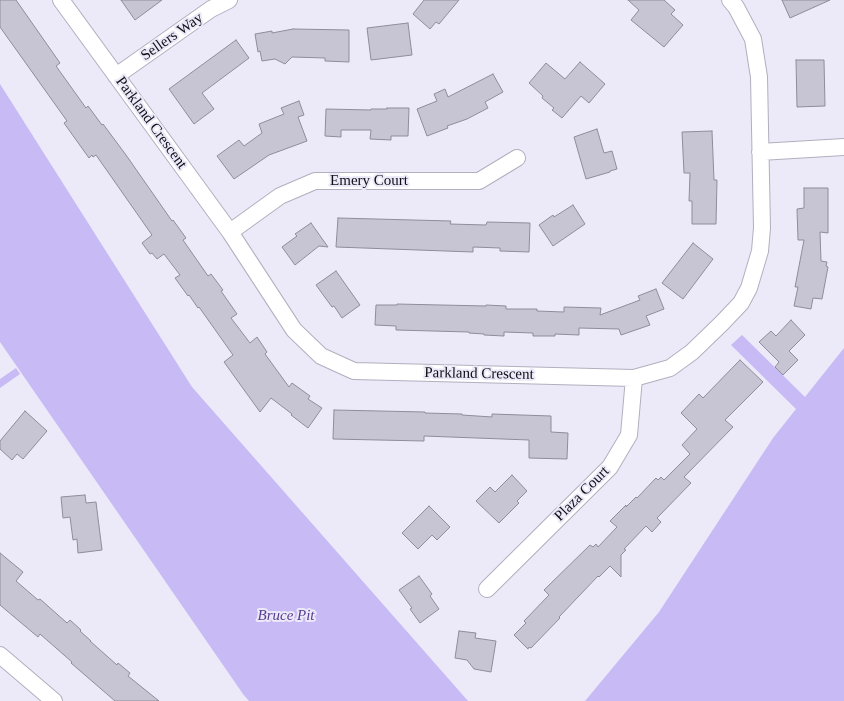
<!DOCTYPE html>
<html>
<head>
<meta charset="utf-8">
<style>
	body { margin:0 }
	canvas { display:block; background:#ece9f9 }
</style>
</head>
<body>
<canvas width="844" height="701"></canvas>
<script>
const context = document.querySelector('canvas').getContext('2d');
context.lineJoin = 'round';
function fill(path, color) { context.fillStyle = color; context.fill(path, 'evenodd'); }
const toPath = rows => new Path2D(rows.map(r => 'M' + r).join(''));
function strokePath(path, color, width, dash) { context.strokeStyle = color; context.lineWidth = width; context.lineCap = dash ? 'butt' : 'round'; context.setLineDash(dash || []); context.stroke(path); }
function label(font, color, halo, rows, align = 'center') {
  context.font = font + ' Georgia,serif'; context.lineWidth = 4; context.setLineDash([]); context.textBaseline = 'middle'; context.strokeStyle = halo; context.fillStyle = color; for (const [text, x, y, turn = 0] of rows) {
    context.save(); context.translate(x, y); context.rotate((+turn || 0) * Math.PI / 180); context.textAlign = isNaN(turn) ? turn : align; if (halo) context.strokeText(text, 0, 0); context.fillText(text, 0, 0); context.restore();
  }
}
const green = toPath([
	[0,84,192,387,468,701,249,701,243,694,0,342],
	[742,335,805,397,844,348,844,701,585,701,659,612,773,438,796,409,731,345],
	[16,368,20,374,0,388,0,379]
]);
const building = toPath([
	[0,0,16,0,60,63,56,66,86,108,88,106,102,125,103,124,126,155,172,221,173,220,186,238,183,240,208,276,211,274,223,290,221,291,237,314,231,318,250,343,257,337,267,352,265,354,289,387,292,383,310,396,308,399,322,408,308,428,291,415,292,414,271,398,260,412,224,362,233,355,199,307,198,308,189,295,188,296,175,278,180,275,164,254,157,259,152,253,150,254,142,243,152,235,96,155,93,157,92,155,89,158,64,123,67,121,0,27,0,0],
	[121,0,162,0,135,20,121,0],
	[424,0,459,0,439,24,436,22,430,29,413,14,424,0],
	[628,0,664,0,675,10,671,14,683,25,664,47,631,20,639,10,628,0],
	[782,0,830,0,790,18,782,0],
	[408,23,412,55,371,60,367,28,408,23],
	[293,29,349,30,349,62,325,61,325,58,292,57,285,64,275,59,262,61,260,51,258,52,255,34,272,31,272,33,293,29],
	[236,40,249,58,202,93,214,109,194,124,169,89,236,40],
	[796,60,824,60,825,106,797,107,796,60],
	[580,62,605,84,589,103,581,96,562,118,552,110,554,108,542,98,543,96,529,83,546,63,565,79,580,62],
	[493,74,503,92,485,102,488,108,467,119,447,126,448,128,427,136,417,109,437,101,434,94,445,89,448,97,493,74],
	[299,101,304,115,298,117,307,141,269,155,234,179,217,156,239,140,244,146,262,133,259,124,284,114,281,108,299,101],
	[387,108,409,108,408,136,391,136,391,140,370,139,371,130,341,130,341,137,325,136,326,109,371,110,371,109,387,109,387,108],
	[597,129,604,153,612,151,617,169,610,171,610,172,586,179,574,137,597,129],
	[712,131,714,180,717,180,716,224,692,224,692,201,689,201,690,173,684,173,682,132,712,131],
	[804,188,828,188,828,233,820,232,821,261,827,262,826,266,828,267,822,299,813,298,811,309,794,306,798,287,795,287,804,240,798,240,797,209,804,208,804,188],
	[573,205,585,224,553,246,539,225,553,215,554,217,573,205],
	[338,218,451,221,450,224,486,225,487,222,530,223,529,252,500,251,500,248,473,247,473,252,336,247,338,218],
	[311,223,328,247,319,246,295,265,282,247,297,236,295,234,311,223],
	[693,243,713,259,683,299,662,283,693,243],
	[336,271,360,305,342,318,334,306,332,307,316,285,336,271],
	[656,289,664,309,646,316,650,325,621,335,619,329,579,328,579,335,555,334,555,336,533,336,533,333,504,332,504,336,484,335,484,334,469,333,469,332,396,330,396,326,375,325,376,305,397,305,397,304,486,306,486,305,506,306,506,309,537,309,537,311,564,312,564,307,601,308,600,315,640,300,638,296,656,289],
	[791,320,805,335,789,351,798,360,783,375,775,367,779,362,759,342,771,331,776,336,791,320],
	[740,360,763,382,725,420,733,427,684,477,691,483,657,518,661,522,652,532,646,526,624,549,626,550,621,555,621,577,610,566,599,577,598,576,559,617,560,618,531,648,529,647,528,649,514,635,526,623,524,621,549,595,544,590,590,545,593,547,596,544,598,547,617,527,610,521,626,505,626,507,636,497,637,498,656,478,658,480,661,477,664,480,690,454,682,445,697,429,681,413,699,394,703,398,740,360],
	[334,410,425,412,425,413,462,414,462,415,492,417,492,414,551,416,551,432,568,433,567,459,529,458,529,440,424,436,424,441,333,439,334,410],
	[25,411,47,431,23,459,17,454,12,460,0,449,0,441,25,411],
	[512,475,527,491,517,501,519,503,499,523,476,501,490,487,495,492,512,475],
	[85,495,86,503,96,502,102,550,78,553,77,539,73,540,70,517,63,518,61,497,85,495],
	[429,506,450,527,437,540,432,535,418,549,402,533,429,506],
	[0,553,23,572,16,581,38,600,40,599,67,623,70,620,81,630,80,631,91,641,90,641,117,665,118,663,130,673,128,676,159,701,115,701,71,663,72,662,40,634,38,637,0,605,0,553],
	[419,576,432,594,430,596,439,609,420,623,410,609,412,608,399,590,419,576],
	[459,631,476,633,475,638,496,641,491,672,474,669,467,660,455,658,459,631]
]);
const street = toPath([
	[61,0,230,232,294,330,321,356,354,371,634,378,670,368,692,352,722,323,741,303,749,288,760,251,762,228,759,77,753,39,736,7,730,0],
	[116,76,211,9,229,0],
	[760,152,844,147],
	[230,232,280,196,315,181,479,181,517,158],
	[487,589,610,467,629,435,634,378],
	[0,655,54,701]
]);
const streetNames = [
	["Sellers Way",172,37,-35],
	["Parkland Crescent",151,123,54],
	["Emery Court",369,181],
	["Parkland Crescent",479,374,1],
	["Plaza Court",582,494,-45]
];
const parkNames = [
	["Bruce Pit",286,616]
];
fill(green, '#c8baf5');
fill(building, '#c7c4d3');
strokePath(building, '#8f8c9b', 1);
strokePath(street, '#b2afbe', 18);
strokePath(street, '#fff', 16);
label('15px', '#110f15', '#ece9f9', streetNames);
label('italic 15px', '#583b92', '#ece9f9', parkNames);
</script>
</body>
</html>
